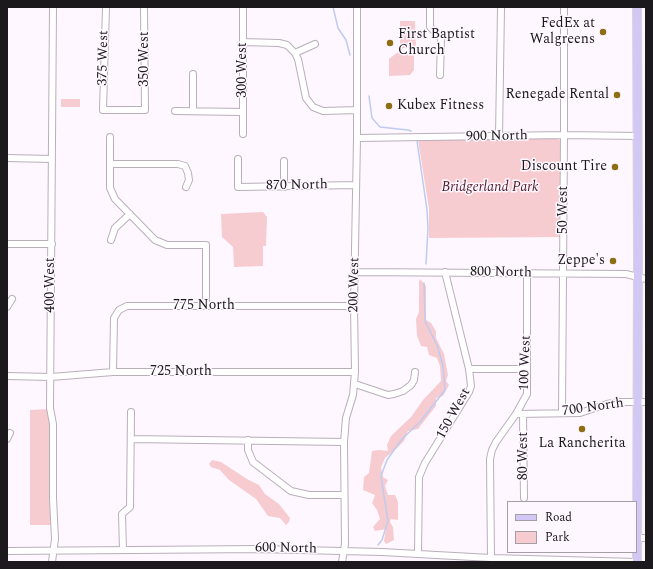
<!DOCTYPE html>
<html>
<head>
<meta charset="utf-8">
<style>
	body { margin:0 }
	#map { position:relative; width:653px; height:569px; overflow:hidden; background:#fef7ff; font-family:Spectral,serif }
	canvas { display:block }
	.frame { position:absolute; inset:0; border:8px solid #1c191d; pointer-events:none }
	.legend { position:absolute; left:507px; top:501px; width:130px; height:52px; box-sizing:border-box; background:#fef7ff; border:1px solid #a49ea5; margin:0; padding:5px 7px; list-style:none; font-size:12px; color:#1c191d }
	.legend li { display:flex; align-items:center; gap:8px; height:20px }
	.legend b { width:20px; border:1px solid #a49ea5 }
</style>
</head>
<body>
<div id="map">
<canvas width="653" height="569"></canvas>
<div class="frame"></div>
<ul class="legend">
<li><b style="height:5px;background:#d3c8f5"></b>Road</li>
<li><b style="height:11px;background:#f7ccd0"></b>Park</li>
</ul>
</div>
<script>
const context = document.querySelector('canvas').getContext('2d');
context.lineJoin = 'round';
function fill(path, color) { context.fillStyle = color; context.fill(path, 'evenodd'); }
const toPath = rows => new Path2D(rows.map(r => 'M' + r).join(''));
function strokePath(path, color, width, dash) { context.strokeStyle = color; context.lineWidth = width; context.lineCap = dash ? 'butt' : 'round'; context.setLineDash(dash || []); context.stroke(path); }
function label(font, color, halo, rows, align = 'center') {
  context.font = font + ' Spectral,serif'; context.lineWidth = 3; context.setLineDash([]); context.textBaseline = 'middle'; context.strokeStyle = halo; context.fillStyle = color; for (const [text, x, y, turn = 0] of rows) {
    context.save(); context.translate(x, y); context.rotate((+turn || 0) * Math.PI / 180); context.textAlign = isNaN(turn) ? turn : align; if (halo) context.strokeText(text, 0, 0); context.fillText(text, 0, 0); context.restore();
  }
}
const green = toPath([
	[400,21,415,21,416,48,400,48],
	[398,52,414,52,414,70,410,75,389,76,389,59],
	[61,99,80,99,80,107,61,107],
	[555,138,560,140,562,143,562,237,429,238,429,209,418,140],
	[263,212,267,217,266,246,263,246,263,266,234,267,233,247,222,237,221,214],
	[420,279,426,286,426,320,431,323,436,331,436,338,444,354,448,375,446,381,449,385,443,396,436,398,436,406,418,429,408,431,404,441,397,448,385,458,381,467,383,477,388,480,385,486,388,495,395,495,398,502,398,520,391,519,390,522,393,527,394,540,386,544,384,541,386,529,375,531,373,527,380,519,377,510,372,503,375,495,363,490,364,477,369,473,372,451,379,450,388,451,387,445,391,436,411,417,423,400,441,381,440,366,437,358,429,355,427,347,421,346,417,336,416,319,419,312,419,282],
	[49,409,51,525,30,525,30,410],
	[212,460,221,462,247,479,259,485,265,494,279,504,290,518,289,522,286,525,280,518,268,516,256,499,229,480,220,470,211,467,209,464]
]);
const stream = toPath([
	[333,7,338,28,346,40,350,55],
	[369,96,372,118,380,127,408,130,411,131],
	[417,141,427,210,428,228,426,264],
	[378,545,382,540,388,521,381,476,387,460,402,439,420,422,445,390,443,366,437,345,425,321,424,283]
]);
const minor = toPath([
	[106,7,103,110,145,110,144,7],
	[243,7,243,134],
	[430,7,430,27,441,38,440,75],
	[243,42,279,43,287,45,295,53,298,59,306,98,313,107,323,111,357,110],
	[295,53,315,44],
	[175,111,243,112],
	[193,111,193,74],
	[110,137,110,188,115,199,155,240,167,245,206,245,206,306],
	[499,137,501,7],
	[357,138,564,135,638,136],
	[7,158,52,159],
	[238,159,238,187,356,185],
	[110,164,178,164,185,166,188,173,189,180,186,187],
	[284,187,284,161],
	[111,240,115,228,130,214],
	[7,244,52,244],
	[356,272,626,274,646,279],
	[7,307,12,299],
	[469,369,526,369],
	[113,372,114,318,119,310,127,306,354,306],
	[7,376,51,377,113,372,355,372],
	[355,384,388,395,394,394,403,391,411,385,414,380,415,372],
	[562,413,564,135,564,7],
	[516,414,580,413,607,404,618,402,646,402],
	[523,414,524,498],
	[7,439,10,433],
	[131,439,344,442],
	[248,440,248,450,253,462,291,491,309,495,344,495],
	[637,538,646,538],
	[123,550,122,514,130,507,131,412],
	[7,551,259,549,382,552,491,558,637,562],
	[418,554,419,477,425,463,469,392,471,386,469,369,445,272],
	[491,560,490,459,492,450,496,442,516,414,527,394,527,273],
	[52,562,55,539,53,498,53,424,50,408,53,7],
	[342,562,345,544,344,442,346,418,353,395,355,372,354,306,357,138,357,7]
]);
const major = toPath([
	[637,7,638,260,637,562]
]);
const markers = [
	[603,32,4,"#8e6e12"],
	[390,43,4,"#8e6e12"],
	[617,95,4,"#8e6e12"],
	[389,106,4,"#8e6e12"],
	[615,167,4,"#8e6e12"],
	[613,261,4,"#8e6e12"],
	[582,429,4,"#8e6e12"]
];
const poiNames = [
	["FedEx at",595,24],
	["Walgreens",595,40],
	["First Baptist",398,35,"left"],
	["Church",398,51,"left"],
	["Renegade Rental",609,95],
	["Kubex Fitness",397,106,"left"],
	["Discount Tire",607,167],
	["Zeppe's",605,261],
	["La Rancherita",582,444,"center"]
];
const streetNames = [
	["375 West",104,58,-89],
	["350 West",145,59,-90],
	["300 West",243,70,-90],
	["900 North",497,137,-1],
	["870 North",297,186,-1],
	["50 West",564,210,-90],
	["800 North",501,273,1],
	["400 West",51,285,-90],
	["200 West",355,285,-89],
	["775 North",204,306],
	["100 West",526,363,-88],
	["725 North",181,372],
	["700 North",593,408,-8],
	["150 West",454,414,-61],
	["80 West",524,456,-90],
	["600 North",286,549,1]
];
const parkNames = [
	["Bridgerland Park",490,188]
];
fill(green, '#f7ccd0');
strokePath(stream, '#becbf1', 1.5);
strokePath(minor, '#b9afbb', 8);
strokePath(major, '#d6d6d6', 10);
strokePath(minor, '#fff', 6);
strokePath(major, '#d3c8f5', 8);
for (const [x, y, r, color] of markers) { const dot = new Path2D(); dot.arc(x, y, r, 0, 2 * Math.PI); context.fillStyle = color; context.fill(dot); strokePath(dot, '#fef7ff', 1.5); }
label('14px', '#1c191d', '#fef7ff', poiNames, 'right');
label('14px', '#1c191d', '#fef7ff', streetNames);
label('italic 14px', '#521924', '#fef7ff', parkNames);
</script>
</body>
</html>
